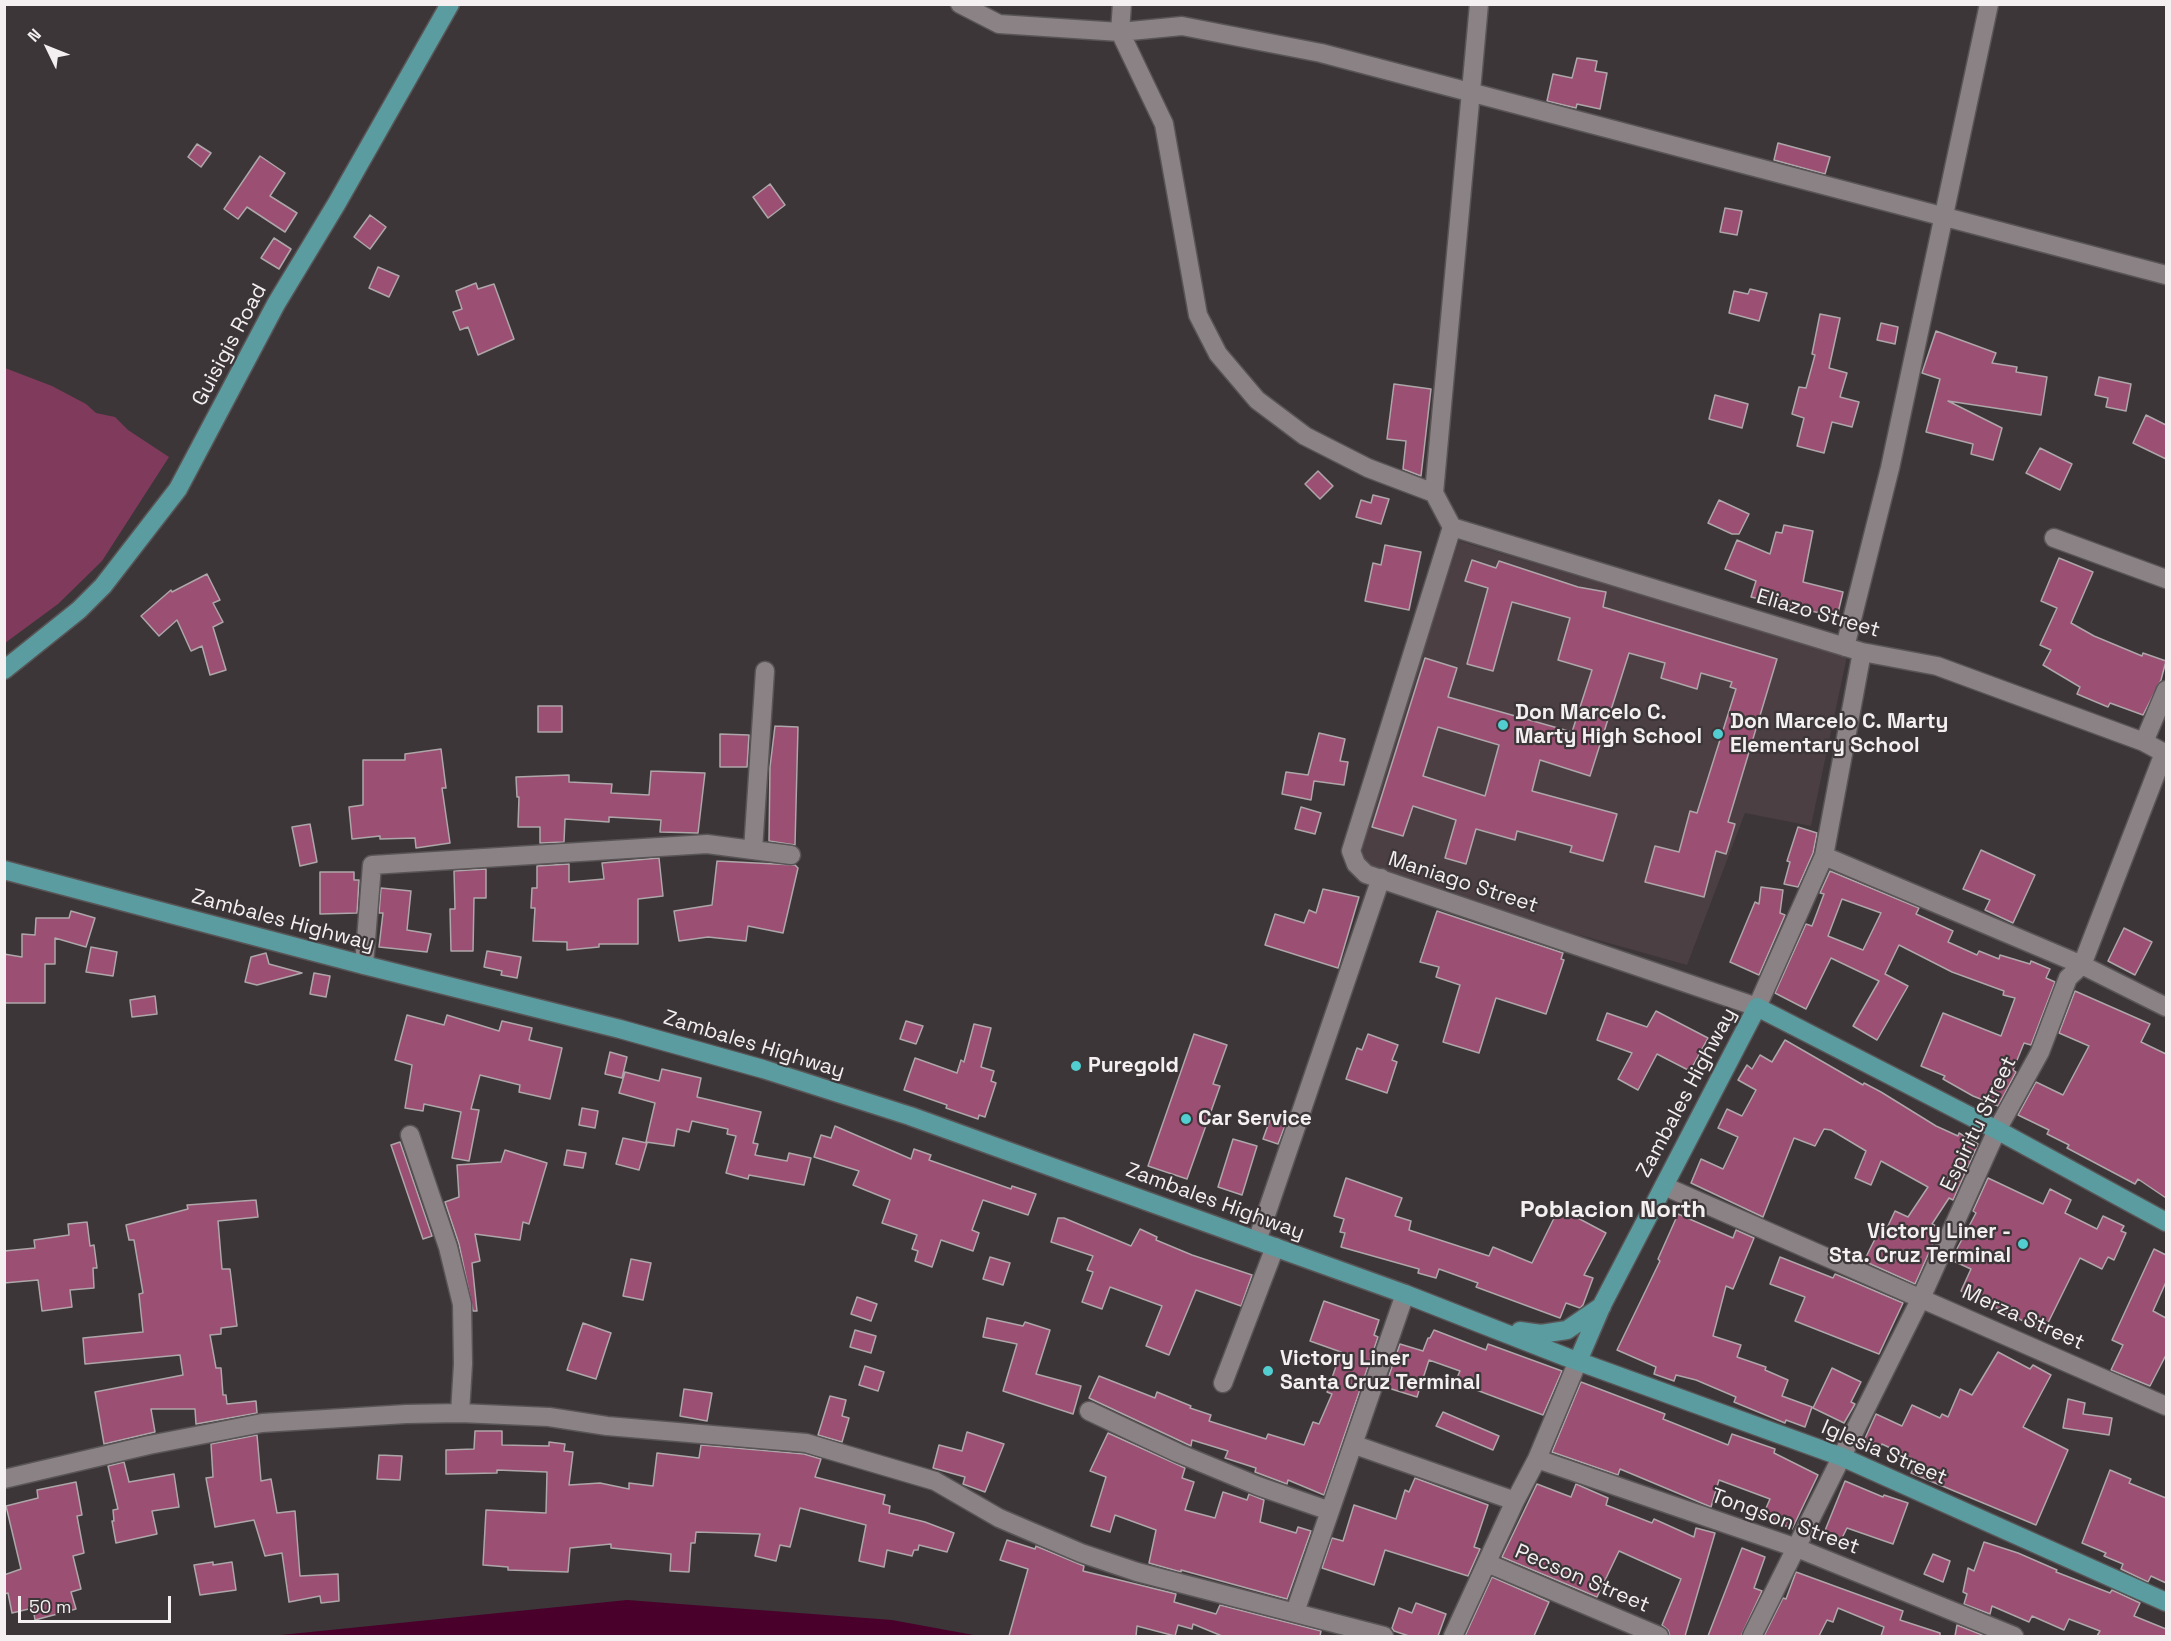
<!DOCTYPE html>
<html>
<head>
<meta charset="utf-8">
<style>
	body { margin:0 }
	#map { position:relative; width:2171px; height:1641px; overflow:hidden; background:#3c3638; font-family:"Space Grotesk",sans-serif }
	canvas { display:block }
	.frame { position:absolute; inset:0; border:6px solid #f4f0f1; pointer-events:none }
	.north { position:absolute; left:18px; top:18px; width:60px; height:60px; -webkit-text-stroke:4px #3c3638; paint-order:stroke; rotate:313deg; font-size:16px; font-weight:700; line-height:24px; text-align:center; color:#f4f0f1 }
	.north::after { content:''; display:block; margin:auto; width:21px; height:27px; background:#f4f0f1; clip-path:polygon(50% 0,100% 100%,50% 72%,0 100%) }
	.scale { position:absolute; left:18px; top:1596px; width:153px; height:27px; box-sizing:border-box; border:3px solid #f4f0f1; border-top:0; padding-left:8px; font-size:18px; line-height:21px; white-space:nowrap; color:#f4f0f1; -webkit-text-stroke:4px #3c3638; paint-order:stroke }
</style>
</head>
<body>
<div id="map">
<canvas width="2171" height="1641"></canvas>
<div class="frame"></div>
<div class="north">N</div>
<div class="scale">50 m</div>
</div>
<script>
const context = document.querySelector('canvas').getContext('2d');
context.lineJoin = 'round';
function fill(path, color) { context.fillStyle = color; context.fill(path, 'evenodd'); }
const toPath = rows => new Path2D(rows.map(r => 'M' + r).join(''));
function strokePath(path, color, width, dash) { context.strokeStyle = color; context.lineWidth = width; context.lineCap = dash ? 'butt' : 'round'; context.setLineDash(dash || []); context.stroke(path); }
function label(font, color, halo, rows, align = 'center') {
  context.font = font + ' "Space Grotesk",sans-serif'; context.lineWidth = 4.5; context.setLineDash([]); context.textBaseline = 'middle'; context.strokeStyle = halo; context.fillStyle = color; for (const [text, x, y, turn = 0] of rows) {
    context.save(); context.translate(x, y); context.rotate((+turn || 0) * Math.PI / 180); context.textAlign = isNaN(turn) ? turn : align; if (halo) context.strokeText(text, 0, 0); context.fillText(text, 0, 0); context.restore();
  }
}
const built = toPath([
	[1459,541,1847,656,1811,826,1745,813,1687,965,1544,925,1364,868,1355,852]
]);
const green = toPath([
	[5,368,52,386,86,404,96,413,115,417,128,430,169,457,102,561,58,604,5,643]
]);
const water = toPath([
	[627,1600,892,1620,979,1636,271,1636]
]);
const building = toPath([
	[1577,58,1597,61,1595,71,1607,73,1600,109,1577,104,1576,108,1547,101,1553,74,1572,78,1577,58],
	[1778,143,1830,157,1825,174,1774,160,1778,143],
	[197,144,211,153,201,167,188,157,197,144],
	[260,156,285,173,270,196,297,213,285,232,247,207,238,219,224,209,260,156],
	[770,184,785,205,768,218,753,197,770,184],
	[1725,208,1742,211,1737,235,1720,232,1725,208],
	[370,215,386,227,370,249,354,237,370,215],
	[274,238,291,249,279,269,261,258,274,238],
	[378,267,399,276,389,297,369,288,378,267],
	[476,283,478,289,494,284,514,339,478,355,468,327,460,330,453,312,462,309,456,291,476,283],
	[1750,289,1767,293,1759,321,1729,313,1734,291,1748,294,1750,289],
	[1820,314,1840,318,1829,368,1847,373,1840,397,1859,402,1852,427,1832,422,1824,453,1797,446,1804,418,1792,414,1799,387,1806,388,1815,355,1812,354,1820,314],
	[1881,323,1898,327,1895,344,1877,340,1881,323],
	[1936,331,1996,353,1992,363,2017,367,2016,372,2047,377,2041,415,1948,401,2002,428,1993,460,1971,454,1973,444,1926,432,1940,379,1922,373,1936,331],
	[2099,377,2131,384,2126,411,2106,407,2108,398,2095,395,2099,377],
	[1394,384,1431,389,1421,476,1403,469,1406,441,1387,439,1394,384],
	[1715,395,1748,404,1742,428,1709,419,1715,395],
	[2146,415,2166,425,2166,459,2133,443,2146,415],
	[2040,448,2072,464,2060,490,2026,473,2040,448],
	[1318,471,1333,486,1320,499,1305,484,1318,471],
	[1373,495,1389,499,1381,524,1356,517,1361,500,1371,503,1373,495],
	[1719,500,1749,514,1739,534,1732,534,1708,523,1719,500],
	[1784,525,1813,531,1803,582,1843,592,1837,617,1751,597,1756,581,1725,569,1737,540,1770,554,1776,532,1782,533,1784,525],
	[1385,545,1421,552,1409,610,1365,601,1373,563,1381,565,1385,545],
	[2059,558,2093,572,2071,623,2094,636,2142,656,2143,653,2166,661,2161,680,2143,715,2110,703,2108,707,2077,694,2080,687,2043,665,2051,650,2040,645,2057,608,2041,601,2059,558],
	[1472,560,1496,568,1499,561,1578,587,1606,592,1603,607,1777,659,1728,822,1735,824,1726,854,1716,851,1704,897,1645,882,1655,846,1679,852,1690,811,1697,813,1736,689,1730,687,1732,682,1701,673,1697,689,1661,678,1665,663,1629,653,1590,776,1540,760,1532,791,1617,814,1603,861,1570,852,1572,846,1517,831,1515,840,1476,829,1466,864,1445,858,1456,820,1413,806,1403,836,1372,827,1425,658,1457,668,1448,697,1572,732,1592,670,1558,660,1570,618,1512,602,1493,671,1467,664,1488,588,1465,581,1472,560],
	[1438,727,1499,745,1485,796,1423,776,1438,727],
	[207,574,220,600,213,603,223,622,213,627,226,670,210,675,202,646,191,651,177,620,159,636,141,616,171,590,172,592,207,574],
	[538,706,562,706,562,732,538,732,538,706],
	[775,726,798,727,795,845,769,841,770,767,775,726],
	[1319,733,1345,739,1340,761,1348,762,1344,785,1314,781,1311,800,1282,794,1286,772,1308,775,1319,733],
	[720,734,749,735,747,767,720,767,720,734],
	[441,749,446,788,442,788,450,843,416,848,415,838,380,839,380,836,352,839,349,807,363,805,363,760,405,760,405,754,441,749],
	[651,771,705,773,698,833,660,832,661,820,609,817,609,822,565,819,564,842,540,843,540,827,518,827,519,797,517,797,516,777,569,775,569,782,612,784,611,793,649,795,651,771],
	[1301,807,1321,813,1315,834,1295,829,1301,807],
	[310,824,317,862,300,866,292,827,310,824],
	[1798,827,1817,833,1813,853,1798,887,1784,884,1790,862,1787,861,1798,827],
	[1981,850,2035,875,2013,923,1985,910,1990,900,1963,889,1981,850],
	[659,858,663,896,638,899,638,944,599,944,599,947,567,950,567,942,533,941,535,908,531,908,532,888,537,888,537,866,569,864,569,882,604,879,602,863,659,858],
	[717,861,795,865,798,868,783,933,748,926,746,941,708,937,679,941,674,911,712,905,717,861],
	[486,869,486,898,474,898,473,951,451,951,450,909,455,909,454,871,486,869],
	[1830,871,1919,908,1916,914,1953,931,1948,942,1977,955,1979,951,1999,959,2000,955,2030,964,2031,961,2050,969,2046,978,2055,982,2031,1045,2024,1043,2013,1070,2016,1072,1998,1106,1973,1096,1943,1079,1945,1076,1921,1066,1943,1013,2001,1036,2015,998,2003,995,2004,991,1952,972,1899,945,1885,974,1908,986,1877,1040,1853,1026,1879,981,1831,958,1806,1009,1775,993,1806,924,1812,926,1824,894,1820,893,1830,871],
	[1842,899,1881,913,1863,950,1828,936,1842,899],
	[320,872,354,872,354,880,359,880,357,913,320,914,320,872],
	[1761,887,1783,890,1780,913,1785,915,1759,975,1730,962,1755,902,1759,904,1761,887],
	[381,888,411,891,407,930,431,934,427,952,379,947,383,913,379,913,381,888],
	[1323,889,1359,897,1338,968,1265,945,1275,914,1304,923,1309,910,1316,913,1323,889],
	[71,911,95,918,86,947,55,938,55,964,45,964,45,1003,4,1003,4,954,22,957,22,934,35,935,36,918,69,918,71,911],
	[1437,911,1563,953,1561,959,1564,960,1546,1014,1496,998,1479,1053,1443,1042,1460,985,1436,977,1439,967,1420,962,1437,911],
	[2124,928,2152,942,2135,975,2108,961,2124,928],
	[91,947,117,952,113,976,86,972,91,947],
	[487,951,521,957,517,978,501,975,502,971,484,967,487,951],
	[266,953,269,964,302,973,257,985,245,982,251,957,266,953],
	[314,973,330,976,326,997,310,994,314,973],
	[2075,991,2150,1024,2141,1042,2166,1054,2166,1198,2138,1179,2135,1184,2067,1148,2069,1145,2047,1134,2049,1130,2018,1115,2036,1082,2063,1095,2089,1046,2059,1033,2075,991],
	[155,996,157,1014,132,1017,130,1000,155,996],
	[1656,1011,1708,1038,1690,1071,1657,1054,1638,1090,1618,1079,1632,1053,1597,1040,1607,1013,1647,1027,1656,1011],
	[407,1015,444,1025,447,1015,499,1031,502,1021,532,1028,529,1040,562,1048,550,1099,519,1092,520,1085,480,1075,471,1109,479,1110,469,1161,452,1158,461,1112,424,1104,423,1111,405,1108,412,1065,395,1060,407,1015],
	[906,1021,923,1026,916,1044,900,1039,906,1021],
	[974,1024,991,1028,981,1067,994,1071,991,1081,996,1083,985,1117,979,1115,978,1119,946,1108,947,1105,904,1090,915,1058,957,1073,961,1060,964,1062,974,1024],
	[1194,1034,1227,1045,1213,1084,1220,1086,1187,1179,1148,1166,1194,1034],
	[1368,1034,1398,1045,1392,1060,1397,1062,1387,1093,1346,1079,1357,1048,1362,1050,1368,1034],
	[1785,1040,1863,1085,1864,1083,1881,1092,1936,1126,1958,1136,1959,1133,1978,1144,1953,1200,1949,1198,1932,1224,1940,1228,1915,1284,1864,1261,1882,1225,1887,1228,1895,1211,1908,1217,1928,1187,1881,1161,1871,1185,1855,1178,1866,1151,1831,1130,1824,1129,1815,1146,1794,1138,1763,1217,1691,1183,1701,1159,1723,1169,1738,1137,1718,1128,1727,1109,1742,1116,1756,1090,1738,1080,1747,1065,1752,1069,1760,1055,1772,1062,1785,1040],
	[610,1052,627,1057,622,1078,605,1074,610,1052],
	[662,1069,701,1078,697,1097,761,1112,753,1143,758,1144,755,1155,787,1161,789,1153,811,1158,804,1185,749,1175,748,1179,726,1173,736,1136,727,1134,728,1129,692,1121,689,1132,677,1129,674,1146,646,1142,655,1103,619,1093,625,1072,659,1081,662,1069],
	[582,1108,598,1111,595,1128,579,1125,582,1108],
	[1271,1117,1286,1123,1278,1144,1263,1139,1271,1117],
	[835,1126,911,1159,914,1149,931,1155,929,1160,1011,1189,1012,1186,1036,1194,1028,1215,983,1200,972,1230,979,1233,973,1251,941,1240,932,1267,915,1261,918,1251,912,1249,917,1235,882,1223,890,1200,853,1185,859,1171,814,1157,821,1135,831,1138,835,1126],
	[623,1138,647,1143,639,1170,616,1164,623,1138],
	[1233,1139,1257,1146,1242,1195,1218,1187,1233,1139],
	[400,1142,432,1236,423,1239,391,1145,400,1142],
	[505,1150,547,1163,529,1224,523,1222,520,1240,475,1234,480,1261,472,1263,477,1311,473,1311,459,1244,445,1202,459,1197,457,1165,501,1162,505,1150],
	[567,1150,586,1153,583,1168,564,1165,567,1150],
	[1346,1178,1402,1198,1395,1216,1411,1221,1409,1230,1489,1256,1493,1247,1532,1263,1559,1208,1606,1233,1584,1275,1593,1278,1583,1305,1580,1308,1566,1303,1560,1318,1476,1287,1478,1283,1439,1269,1436,1278,1418,1273,1419,1269,1341,1247,1345,1233,1340,1232,1344,1219,1334,1216,1346,1178],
	[1988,1178,2043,1204,2050,1189,2071,1200,2065,1213,2097,1229,2103,1216,2124,1226,2121,1231,2126,1233,2114,1260,2108,1257,2102,1269,2080,1258,2044,1331,1961,1291,1971,1269,1951,1260,1976,1213,1973,1211,1988,1178],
	[256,1200,258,1217,218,1221,222,1269,230,1269,237,1326,221,1328,221,1334,210,1335,216,1368,221,1368,223,1395,226,1395,227,1404,256,1401,257,1413,196,1424,195,1409,151,1409,155,1432,104,1444,95,1392,183,1375,180,1355,85,1364,83,1338,143,1332,139,1294,143,1293,134,1240,129,1240,126,1225,188,1209,187,1205,256,1200],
	[1678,1214,1733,1238,1736,1230,1754,1238,1733,1289,1726,1286,1713,1336,1741,1345,1737,1357,1766,1367,1765,1370,1788,1380,1782,1396,1812,1407,1805,1427,1786,1420,1785,1423,1734,1402,1736,1397,1696,1380,1676,1375,1674,1381,1654,1374,1656,1367,1617,1350,1660,1261,1658,1259,1678,1214],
	[1058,1218,1064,1218,1131,1246,1140,1229,1157,1237,1156,1240,1192,1255,1252,1275,1241,1306,1196,1290,1169,1355,1146,1346,1162,1306,1110,1287,1102,1309,1082,1302,1093,1272,1087,1270,1093,1256,1051,1242,1058,1218],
	[87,1222,90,1246,94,1245,97,1268,93,1268,94,1288,70,1290,72,1307,42,1311,38,1280,4,1283,4,1251,35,1248,34,1240,69,1235,68,1224,87,1222],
	[2154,1249,2166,1255,2166,1282,2153,1311,2166,1318,2166,1355,2150,1386,2111,1370,2123,1345,2112,1340,2154,1249],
	[990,1257,1010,1263,1003,1285,983,1279,990,1257],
	[1780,1257,1833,1278,1835,1274,1854,1282,1903,1303,1879,1354,1795,1321,1805,1297,1770,1284,1780,1257],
	[631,1259,651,1263,643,1300,623,1296,631,1259],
	[857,1297,877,1304,871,1321,851,1314,857,1297],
	[1324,1301,1379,1320,1374,1335,1378,1337,1324,1495,1288,1480,1287,1484,1255,1472,1256,1468,1225,1458,1228,1451,1192,1440,1191,1446,1089,1398,1099,1376,1155,1398,1157,1392,1191,1406,1190,1408,1211,1415,1209,1421,1266,1439,1268,1434,1304,1445,1313,1422,1319,1424,1332,1394,1327,1392,1341,1352,1310,1341,1324,1301],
	[987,1318,1023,1326,1025,1322,1050,1330,1036,1374,1081,1386,1073,1414,1003,1391,1017,1344,983,1337,987,1318],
	[583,1323,611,1333,596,1379,567,1370,583,1323],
	[855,1330,876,1336,871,1353,850,1347,855,1330],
	[1434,1330,1486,1350,1488,1344,1562,1371,1543,1415,1455,1382,1460,1371,1429,1360,1417,1397,1385,1387,1400,1344,1423,1351,1428,1338,1430,1338,1434,1330],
	[1998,1352,2030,1369,2033,1365,2051,1375,2023,1427,2068,1450,2036,1525,1911,1473,1917,1461,1882,1444,1878,1453,1862,1445,1876,1414,1902,1426,1912,1405,1940,1418,1942,1414,1948,1417,1960,1389,1972,1395,1998,1352],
	[865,1366,884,1372,878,1391,859,1385,865,1366],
	[1832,1368,1861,1382,1851,1402,1855,1404,1844,1423,1813,1408,1832,1368],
	[1581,1382,1665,1414,1663,1419,1728,1445,1732,1434,1775,1449,1774,1453,1818,1475,1792,1529,1763,1515,1770,1499,1719,1480,1711,1507,1620,1469,1618,1475,1552,1452,1581,1382],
	[684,1389,712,1393,707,1421,680,1416,684,1389],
	[830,1396,846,1400,842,1416,849,1418,842,1442,818,1435,830,1396],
	[2068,1399,2085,1403,2083,1414,2112,1418,2109,1435,2063,1428,2068,1399],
	[1443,1412,1499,1436,1493,1450,1436,1426,1443,1412],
	[475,1431,502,1431,502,1445,549,1446,549,1442,565,1444,564,1451,573,1452,569,1485,600,1483,629,1489,629,1483,653,1486,657,1453,699,1458,701,1445,804,1454,821,1459,815,1477,885,1495,883,1504,890,1506,889,1513,925,1522,954,1533,947,1552,919,1545,918,1550,914,1550,912,1556,887,1550,884,1567,859,1561,866,1525,800,1508,790,1547,780,1545,776,1561,755,1556,760,1534,696,1532,695,1543,691,1543,689,1572,670,1571,671,1554,611,1548,611,1544,570,1548,568,1572,508,1570,508,1567,483,1565,486,1510,546,1513,547,1472,497,1470,497,1473,446,1474,446,1450,474,1449,475,1431],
	[967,1432,1004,1444,985,1492,963,1484,965,1477,933,1468,939,1445,962,1451,967,1432],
	[1108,1433,1185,1468,1182,1478,1194,1482,1185,1510,1215,1518,1223,1492,1247,1500,1249,1494,1264,1500,1260,1522,1296,1533,1298,1527,1311,1531,1287,1599,1181,1570,1181,1572,1149,1563,1156,1530,1115,1515,1110,1532,1091,1526,1106,1477,1090,1471,1108,1433],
	[257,1435,261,1481,271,1479,277,1513,295,1511,300,1576,338,1574,339,1601,321,1603,320,1596,289,1602,282,1553,265,1556,254,1520,215,1527,206,1478,213,1477,211,1444,257,1435],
	[379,1455,402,1456,400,1480,377,1479,379,1455],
	[124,1462,129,1482,174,1474,179,1507,152,1511,157,1534,116,1543,112,1521,114,1521,113,1510,118,1509,108,1466,124,1462],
	[2110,1470,2131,1479,2129,1483,2166,1498,2166,1583,2151,1576,2148,1582,2121,1569,2123,1564,2104,1556,2106,1553,2082,1543,2110,1470],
	[1415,1478,1488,1505,1474,1547,1480,1549,1468,1576,1385,1550,1374,1585,1322,1568,1332,1538,1343,1541,1354,1505,1396,1519,1405,1490,1409,1492,1415,1478],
	[1845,1481,1883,1497,1884,1495,1908,1503,1893,1544,1847,1528,1841,1540,1824,1533,1845,1481],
	[76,1482,82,1515,77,1516,84,1553,73,1556,81,1589,71,1592,76,1609,35,1620,33,1608,12,1613,8,1593,4,1594,4,1575,21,1569,6,1506,38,1498,37,1490,76,1482],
	[1537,1484,1571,1497,1576,1484,1608,1498,1606,1505,1652,1523,1654,1519,1694,1537,1696,1528,1715,1533,1685,1636,1670,1636,1668,1630,1662,1625,1681,1579,1619,1551,1597,1597,1502,1557,1537,1484],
	[1007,1540,1035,1549,1036,1546,1084,1566,1083,1571,1176,1594,1174,1602,1216,1614,1220,1605,1321,1631,1320,1636,1222,1636,1193,1624,1192,1629,1178,1625,1175,1636,1137,1626,1136,1636,1009,1636,1028,1569,1000,1560,1007,1540],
	[1984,1542,2018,1553,2057,1570,2056,1572,2110,1593,2112,1590,2140,1603,2134,1616,2166,1629,2166,1636,2097,1636,2100,1631,2069,1619,2064,1630,2032,1616,2029,1622,1992,1606,1990,1614,1964,1604,1967,1594,1963,1592,1968,1568,1974,1571,1984,1542],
	[1742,1548,1765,1557,1754,1588,1762,1591,1741,1636,1708,1636,1742,1548],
	[1933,1554,1950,1561,1943,1582,1924,1574,1933,1554],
	[213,1562,213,1565,232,1562,236,1590,200,1595,194,1565,213,1562],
	[1796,1572,1903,1611,1900,1620,1940,1633,1940,1636,1881,1636,1884,1627,1838,1608,1833,1622,1827,1620,1819,1636,1764,1636,1783,1598,1786,1599,1796,1572],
	[1492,1577,1549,1602,1534,1636,1465,1636,1492,1577],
	[1416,1603,1446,1614,1438,1636,1409,1636,1394,1631,1392,1628,1399,1608,1412,1613,1416,1603],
	[1957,1625,1985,1636,1955,1636,1957,1625]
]);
const minor = toPath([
	[960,4,999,24,1120,32,1182,26,1321,53,2166,275],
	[1122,4,1120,32,1164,124,1198,315,1218,354,1257,400,1305,436,1368,468,1434,493],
	[1452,527,1351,851,1356,864,1366,874,1757,1007,1824,856,1862,652],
	[1452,527,1862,652,1937,666,2144,742,2166,754],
	[1452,527,1434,493,1479,4],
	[2054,538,2166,579],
	[1845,647,1890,468,1989,4],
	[2144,742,2166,690],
	[753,850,765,671],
	[1824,856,2082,965,2166,1007],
	[364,965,372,865,707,844,791,855],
	[410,1135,448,1247,462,1304,463,1364,460,1413],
	[1664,1186,2166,1406],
	[1257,1241,1381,878],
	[1223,1383,1275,1247],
	[1089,1411,1178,1453,1258,1486,1330,1511],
	[1355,1445,1515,1501],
	[1537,1459,1797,1548,2014,1636],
	[4,1479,149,1445,262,1423,406,1414,460,1413,549,1417,607,1426,806,1443,935,1481,999,1518,1081,1553,1137,1572,1384,1636],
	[1487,1563,1659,1636],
	[1295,1612,1405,1294],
	[1453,1636,1515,1501,1537,1459,1578,1361],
	[1752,1636,1921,1298,1997,1130,2040,1052,2068,978,2082,965,2164,753]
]);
const major = toPath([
	[4,670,79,610,103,586,178,489,276,304,337,203,450,4],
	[4,870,364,965,620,1029,763,1069,910,1116,1405,1294,1566,1357,1842,1457,2166,1602],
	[1520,1331,1541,1334,1567,1330,1602,1306],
	[1578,1361,1602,1305,1757,1007,1997,1130,2166,1222]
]);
const markers = [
	[1503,725,6,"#52cdd0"],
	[1718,734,6,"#52cdd0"],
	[1076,1066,6,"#52cdd0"],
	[1186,1119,6,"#52cdd0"],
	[2023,1244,6,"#52cdd0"],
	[1268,1371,6,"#52cdd0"]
];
const streetNames = [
	["Guisigis Road",230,345,-62],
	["Eliazo Street",1818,614,16],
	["Maniago Street",1463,883,18],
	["Zambales Highway",283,921,15],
	["Zambales Highway",754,1045,17],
	["Zambales Highway",1687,1093,-62],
	["Espiritu Street",1979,1124,-64],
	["Zambales Highway",1215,1202,20],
	["Merza Street",2023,1318,24],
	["Iglesia Street",1884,1453,23],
	["Tongson Street",1785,1522,20],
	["Pecson Street",1582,1579,23]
];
const poiNames = [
	["Don Marcelo C.",1515,713],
	["Marty High School",1515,737],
	["Don Marcelo C. Marty",1730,722],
	["Elementary School",1730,746],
	["Puregold",1088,1066],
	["Car Service",1198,1119],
	["Victory Liner -",2011,1232,"right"],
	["Sta. Cruz Terminal",2011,1256,"right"],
	["Victory Liner",1280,1359],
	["Santa Cruz Terminal",1280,1383]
];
const quarterNames = [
	["Poblacion North",1613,1210]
];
fill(built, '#4b3f44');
fill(green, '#803b5c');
fill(water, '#49012b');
fill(building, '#9b4f73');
strokePath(building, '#aea6a9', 1.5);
strokePath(minor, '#595456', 21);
strokePath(major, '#595456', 21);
strokePath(minor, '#8a8285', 18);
strokePath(major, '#5a9c9f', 18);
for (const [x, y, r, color] of markers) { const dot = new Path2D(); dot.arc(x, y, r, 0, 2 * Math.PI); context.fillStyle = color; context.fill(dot); strokePath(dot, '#3c3638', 2); }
label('21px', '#f4f0f1', '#3c3638', streetNames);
label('bold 21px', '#f4f0f1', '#3c3638', poiNames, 'left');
label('bold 24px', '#f4f0f1', '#3c3638', quarterNames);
</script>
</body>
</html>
